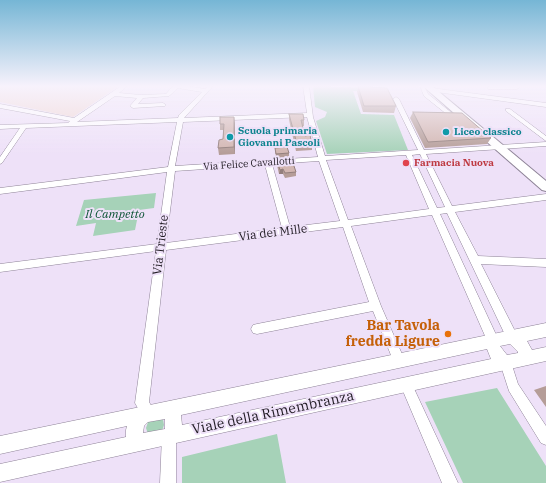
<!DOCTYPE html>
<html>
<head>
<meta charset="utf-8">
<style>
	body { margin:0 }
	canvas { display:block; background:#eee1f8 }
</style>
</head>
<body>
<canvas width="546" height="483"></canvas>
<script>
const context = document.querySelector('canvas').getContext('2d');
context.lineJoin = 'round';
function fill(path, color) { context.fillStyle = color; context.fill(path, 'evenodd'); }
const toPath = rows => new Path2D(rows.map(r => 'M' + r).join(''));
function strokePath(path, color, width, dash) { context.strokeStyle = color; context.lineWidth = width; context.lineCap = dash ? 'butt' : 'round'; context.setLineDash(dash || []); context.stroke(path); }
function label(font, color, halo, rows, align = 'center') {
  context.font = font + ' "IBM Plex Serif",serif'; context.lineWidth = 4; context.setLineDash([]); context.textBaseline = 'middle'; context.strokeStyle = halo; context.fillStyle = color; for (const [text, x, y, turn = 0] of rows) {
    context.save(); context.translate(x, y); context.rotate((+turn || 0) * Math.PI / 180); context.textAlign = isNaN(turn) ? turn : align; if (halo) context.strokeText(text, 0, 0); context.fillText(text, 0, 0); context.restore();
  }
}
const commercial = toPath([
	[0,86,119,86,73,117,0,102]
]);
const green = toPath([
	[313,86,382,88,384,92,353,91,361,114,394,115,408,150,327,154,316,121,325,117,327,112,315,107],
	[156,193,154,208,139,210,135,230,93,236,96,223,76,226,84,200],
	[497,388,546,466,546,483,463,483,425,402],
	[163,419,164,425,162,431,148,434,146,428,148,422],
	[277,434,286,483,182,483,182,457]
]);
const minor = toPath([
	[121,86,127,86,119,93,141,95,166,94,173,86,189,86,205,89,208,86,213,86,184,118,307,113,303,86,309,86,313,117,325,156,418,150,393,99,396,97,399,99,424,150,546,142,546,146,426,154,452,206,546,194,546,200,455,212,478,256,546,259,546,267,481,264,516,333,518,337,516,341,512,343,508,341,447,213,440,214,499,341,497,345,493,347,489,345,432,215,351,226,381,306,405,361,403,365,399,367,395,365,373,311,257,334,253,333,251,329,253,325,257,324,369,302,343,227,166,250,149,402,156,414,154,419,149,421,144,419,135,403,156,251,0,272,0,264,157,244,167,172,0,194,0,188,168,167,177,122,26,128,2,163,0,164,0,157,20,128,0,129,0,125,68,123,70,121,0,108,0,104,74,118,121,86],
	[178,88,202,92,179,115,178,118,77,122,115,96,137,98,130,106,133,108,165,106,166,105,163,103,138,104,143,98,169,96,178,88],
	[307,117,318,157,175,166,183,122,307,117],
	[420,154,445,207,437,208,412,155,420,154],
	[406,155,429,209,348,220,326,160,406,155],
	[319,161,340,221,290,227,272,164,319,161],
	[265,165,282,228,166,243,175,171,265,165],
	[420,86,424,86,428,94,453,114,453,116,449,116,424,96,420,86],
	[490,86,519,86,520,87,517,89,488,89,487,88,490,86],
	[431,88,546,103,546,107,429,91,428,90,431,88],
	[506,109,510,109,546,136,546,141,506,111,506,109],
	[506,357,510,359,518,384,546,426,546,445,541,443,509,391,500,363,502,359,506,357],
	[406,378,410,380,458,483,442,483,400,384,402,380,406,378],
	[169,429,174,431,176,436,176,483,160,483,162,436,164,431,169,429]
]);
const tertiary = toPath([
	[546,323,546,337,527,341,532,350,546,347,546,361,0,482,0,464,126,437,126,430,127,426,0,454,0,436,546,323],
	[510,344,518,352,518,353,507,355,500,346,510,344],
	[487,349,491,359,182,425,181,415,487,349],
	[165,419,165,429,143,433,144,426,148,422,165,419]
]);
const primary = toPath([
	[423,86,432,86,546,181,546,191,542,190,423,86]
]);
const wall = toPath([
	[358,86,396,106,394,113,363,112,357,92],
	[413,112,491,138,487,144,425,148,410,118],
	[289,114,304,120,304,126,302,126,305,136,312,144,312,150,296,151,289,120],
	[234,117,235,154,219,155,218,148,223,139,223,130,220,130,220,124],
	[275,148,289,153,289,157,276,158],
	[277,161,296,172,296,176,285,178,283,174,279,174,277,165],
	[546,386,546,407,534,390]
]);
const shadedWall = toPath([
	[234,117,235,123,235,154,234,147],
	[283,169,283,174,279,174,280,170]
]);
const building = toPath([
	[358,86,387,88,396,106,364,106,358,86],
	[413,112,462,113,491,138,428,142,413,112],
	[289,114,303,114,304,120,301,120,305,136,310,135,312,144,297,144,289,114],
	[220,117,234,117,234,147,218,148,219,140,223,139,224,124,220,124,220,117],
	[287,147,289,153,276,154,275,148,287,147],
	[292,160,296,172,285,173,283,169,280,170,277,161,292,160]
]);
const markers = [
	[446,132,4,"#0f9aa8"],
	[230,137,4,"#0f9aa8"],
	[406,163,4,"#e0444e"],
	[448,334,4,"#e8710a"]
];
const farCulturenames = [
	["Scuola primaria",238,131],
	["Giovanni Pascoli",238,143],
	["Liceo classico",454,132]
];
const farHealthnames = [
	["Farmacia Nuova",414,163]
];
const farStreetnames = [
	["Via Felice Cavallotti",249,164,-4]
];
const parkNames = [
	["Il Campetto",115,215]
];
const streetNames = [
	["Via dei Mille",273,233,-7],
	["Via Trieste",161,245,-83]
];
const nearFoodnames = [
	["Bar Tavola",440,326],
	["fredda Ligure",440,342]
];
const nearStreetnames = [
	["Viale della Rimembranza",273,413,-12]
];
fill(commercial, '#f0d6d1');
fill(green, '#a6d2b8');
strokePath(minor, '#8e8397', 1);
strokePath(tertiary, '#8e8397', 1);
strokePath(primary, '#8e8397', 2);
fill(minor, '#fff');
fill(tertiary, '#fff');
fill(primary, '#fff');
fill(wall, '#b59d98');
fill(shadedWall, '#937f7c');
fill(building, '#d2b6b1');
strokePath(building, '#937f7c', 1);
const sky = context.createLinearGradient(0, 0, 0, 154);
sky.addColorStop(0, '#76b6d5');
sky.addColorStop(0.56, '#f7f2fc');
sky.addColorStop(1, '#f7f2fc00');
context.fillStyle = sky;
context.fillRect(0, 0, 546, 154);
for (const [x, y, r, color] of markers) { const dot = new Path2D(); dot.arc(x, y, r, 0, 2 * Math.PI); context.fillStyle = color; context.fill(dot); strokePath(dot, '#eee1f8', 1.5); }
label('bold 10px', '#0d838f', '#eee1f8', farCulturenames, 'left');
label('bold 10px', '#be3a42', '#eee1f8', farHealthnames, 'left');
label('10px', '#201b23', '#eee1f8', farStreetnames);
label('italic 12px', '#0c5435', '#eee1f8', parkNames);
label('12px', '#201b23', '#eee1f8', streetNames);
label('bold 14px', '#c56008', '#eee1f8', nearFoodnames, 'right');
label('14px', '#201b23', '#eee1f8', nearStreetnames);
</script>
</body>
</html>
